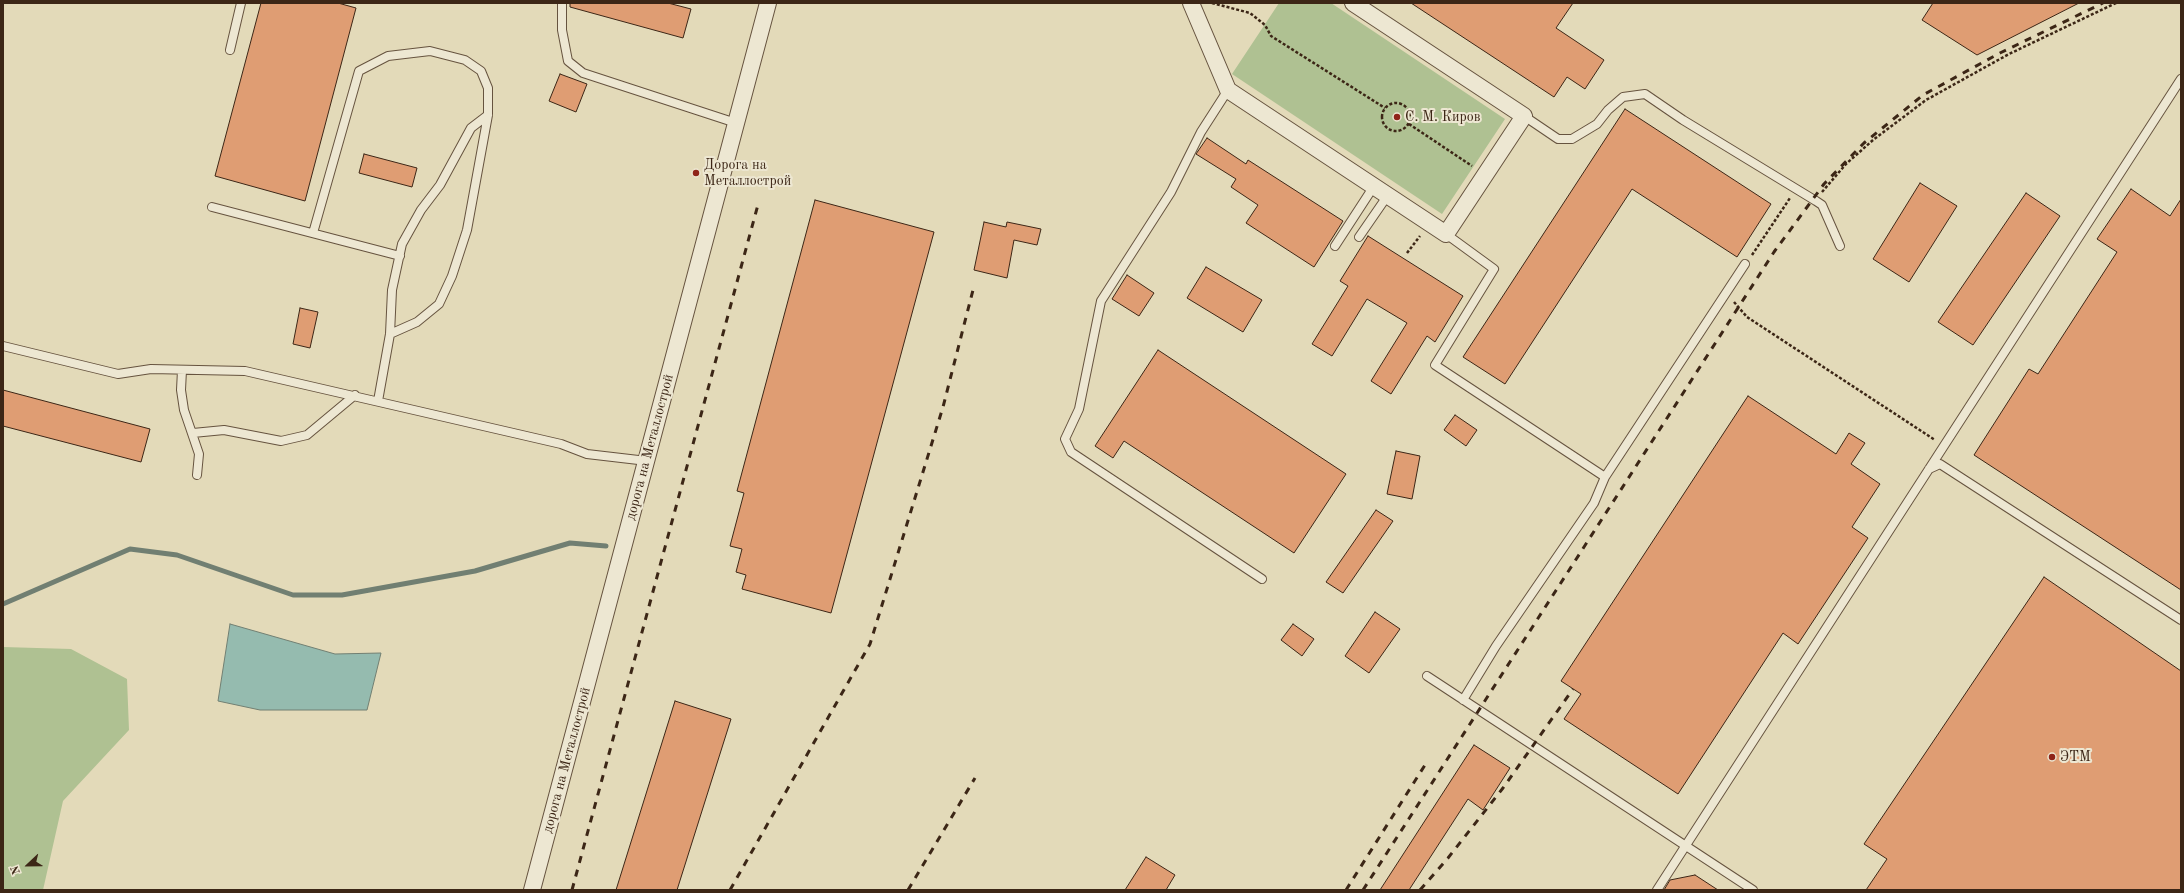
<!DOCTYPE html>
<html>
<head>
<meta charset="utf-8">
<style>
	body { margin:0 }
	#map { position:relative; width:2184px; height:893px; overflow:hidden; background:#e3dab9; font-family:"Old Standard TT",serif }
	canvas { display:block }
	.frame { position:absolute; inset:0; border:4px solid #3c2616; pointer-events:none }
	.north { position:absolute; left:8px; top:845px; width:40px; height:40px; -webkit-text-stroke:3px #ede7d2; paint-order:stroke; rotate:248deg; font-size:11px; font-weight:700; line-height:16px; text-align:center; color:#3c2616 }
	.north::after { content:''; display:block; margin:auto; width:14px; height:18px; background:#3c2616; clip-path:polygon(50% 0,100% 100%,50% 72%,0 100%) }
</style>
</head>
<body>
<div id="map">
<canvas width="2184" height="893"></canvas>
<div class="frame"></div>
<div class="north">N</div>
</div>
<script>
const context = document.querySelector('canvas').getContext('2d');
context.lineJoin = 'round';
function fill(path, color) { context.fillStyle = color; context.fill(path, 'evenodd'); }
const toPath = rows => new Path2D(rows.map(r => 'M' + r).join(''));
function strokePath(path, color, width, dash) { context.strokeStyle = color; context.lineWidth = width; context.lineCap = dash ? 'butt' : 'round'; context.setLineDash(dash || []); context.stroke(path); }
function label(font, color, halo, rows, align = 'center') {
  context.font = font + ' "Old Standard TT",serif'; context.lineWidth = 4; context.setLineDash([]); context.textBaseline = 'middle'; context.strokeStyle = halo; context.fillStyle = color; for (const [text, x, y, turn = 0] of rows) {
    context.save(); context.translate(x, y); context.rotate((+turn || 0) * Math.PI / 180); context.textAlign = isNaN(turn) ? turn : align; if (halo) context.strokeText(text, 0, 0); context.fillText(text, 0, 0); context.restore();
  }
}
const green = toPath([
	[1279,3,1331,3,1505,119,1442,214,1232,74],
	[3,647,71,649,127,679,129,730,63,801,43,890,3,890]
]);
const water = toPath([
	[230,624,335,654,381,653,367,710,260,710,218,701,230,624]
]);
const stream = toPath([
	[3,604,130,549,177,555,293,595,342,595,475,571,570,543,606,546]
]);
const building = toPath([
	[261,3,338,3,356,8,305,201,215,176,261,3],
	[570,3,668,3,691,9,683,38,570,7,570,3],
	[1411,3,1573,3,1556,28,1604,60,1585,89,1567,77,1554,97,1411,3],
	[1933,3,2079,3,1977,55,1922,20,1933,3],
	[560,74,587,84,576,112,549,101,560,74],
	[1625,109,1771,204,1737,257,1632,189,1505,384,1463,357,1625,109],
	[1207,138,1246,164,1248,160,1343,221,1314,267,1246,223,1258,205,1231,187,1236,179,1196,154,1207,138],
	[364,154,417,168,412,187,359,173,364,154],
	[1920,183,1957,206,1909,282,1873,259,1920,183],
	[2131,189,2170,216,2181,199,2181,590,1974,455,2029,369,2038,374,2117,252,2097,239,2131,189],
	[2026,193,2060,216,1973,345,1938,322,2026,193],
	[815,200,934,232,831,613,742,589,746,575,736,572,742,549,730,546,744,493,737,491,815,200],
	[984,222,1006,227,1007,222,1041,229,1037,245,1014,240,1007,278,974,270,984,222],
	[1368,236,1463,296,1435,342,1427,336,1391,394,1371,381,1407,323,1367,299,1332,356,1312,344,1348,286,1340,281,1368,236],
	[1206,267,1262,300,1243,332,1187,298,1206,267],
	[1127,275,1154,293,1139,316,1112,299,1127,275],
	[300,308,318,312,310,348,293,344,300,308],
	[1158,350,1346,474,1294,553,1124,441,1113,458,1095,446,1158,350],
	[3,390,150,429,141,462,3,426,3,390],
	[1748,396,1836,454,1849,433,1865,443,1851,464,1880,484,1852,527,1868,538,1798,644,1783,633,1678,794,1564,719,1581,694,1561,681,1748,396],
	[1455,415,1477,430,1466,446,1444,430,1455,415],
	[1396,451,1420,456,1412,499,1387,494,1396,451],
	[1376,510,1393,521,1343,593,1326,582,1376,510],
	[2044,577,2181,671,2181,890,1866,890,1887,859,1864,844,2044,577],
	[1375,612,1400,629,1369,673,1345,656,1375,612],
	[1293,624,1314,639,1302,656,1281,640,1293,624],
	[675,701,731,719,677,890,616,890,675,701],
	[1474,745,1510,768,1483,810,1468,799,1409,890,1380,890,1474,745],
	[1146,857,1175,875,1166,890,1125,890,1146,857],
	[1695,875,1718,890,1664,890,1670,880,1695,875]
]);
const path = toPath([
	[1212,3,1250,13,1265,25,1271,36,1385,108],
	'1382 117a14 14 0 1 1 28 0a14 14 0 1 1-28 0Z',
	[1409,124,1472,166],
	[1822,192,1846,164,1873,140,1926,100,2009,54,2116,3],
	[1407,253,1420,236],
	[1752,255,1790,198],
	[1734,302,1747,317,1935,440]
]);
const lane = toPath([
	[562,3,562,30,568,61,583,73,736,123],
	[230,50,241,3],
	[1228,90,1201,132,1171,192,1101,301,1079,409,1065,439,1071,452,1262,579],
	[1524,116,1558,139,1572,139,1597,124,1608,110,1623,97,1645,94,1683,120,1816,201,1822,205,1840,246],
	[212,207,400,256],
	[313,233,359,71,388,56,430,51,465,60,481,71,488,88,488,115,467,230,452,276,439,304,417,322,390,334],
	[1446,234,1494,269,1435,365,1605,477,1594,503,1496,646,1463,700],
	[1359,237,1388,195],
	[1335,246,1374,186],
	[3,346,118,374,151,369,245,371,561,444,587,454,647,461],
	[182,370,181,390,184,410,199,454,197,475],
	[378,401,390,334,392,290,402,244,421,210,440,185,471,128,488,115],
	[193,433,224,430,281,441,307,435,355,395],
	[1929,469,1940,464,2181,620],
	[1605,477,1745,264],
	[1427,676,1753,890],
	[1657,890,2181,79]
]);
const street = toPath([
	[1191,3,1228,90,1446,234,1524,116,1353,3],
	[532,890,768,3]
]);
const rail = toPath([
	[572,890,759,201],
	[730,890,870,644,943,407,973,290],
	[908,890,975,778],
	[1346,890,1425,765],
	[1363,890,1774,252,1824,184,1864,143,1923,95,2000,53,2103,3],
	[1420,890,1448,858,1503,788,1573,689]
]);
const markers = [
	[1397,117,4,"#8f2418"],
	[696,173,4,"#8f2418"],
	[2052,757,4,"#8f2418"]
];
const poiNames = [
	["С. М. Киров",1405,117],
	["Дорога на",704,165],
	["Металлострой",704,181],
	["ЭТМ",2060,757]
];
const streetNames = [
	["дорога на Металлострой",650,447,-75],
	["дорога на Металлострой",567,760,-75]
];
fill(green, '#afc192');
fill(water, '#95bbaf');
strokePath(water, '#717f72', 1);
strokePath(stream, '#717f72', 5);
fill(building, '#df9d73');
strokePath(building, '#3c2616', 1);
strokePath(lane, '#66533f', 10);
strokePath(street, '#66533f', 18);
strokePath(path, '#3c2616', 2.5, [3, 2]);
strokePath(lane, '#ede7d2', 8);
strokePath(street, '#ede7d2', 16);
strokePath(rail, '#3c2616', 3, [7, 7]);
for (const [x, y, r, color] of markers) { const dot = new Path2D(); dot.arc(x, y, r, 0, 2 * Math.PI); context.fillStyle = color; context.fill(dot); strokePath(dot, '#ede7d2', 1.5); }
label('14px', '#3c2616', '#ede7d2', poiNames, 'left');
label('14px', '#3c2616', '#ede7d2', streetNames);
</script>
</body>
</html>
